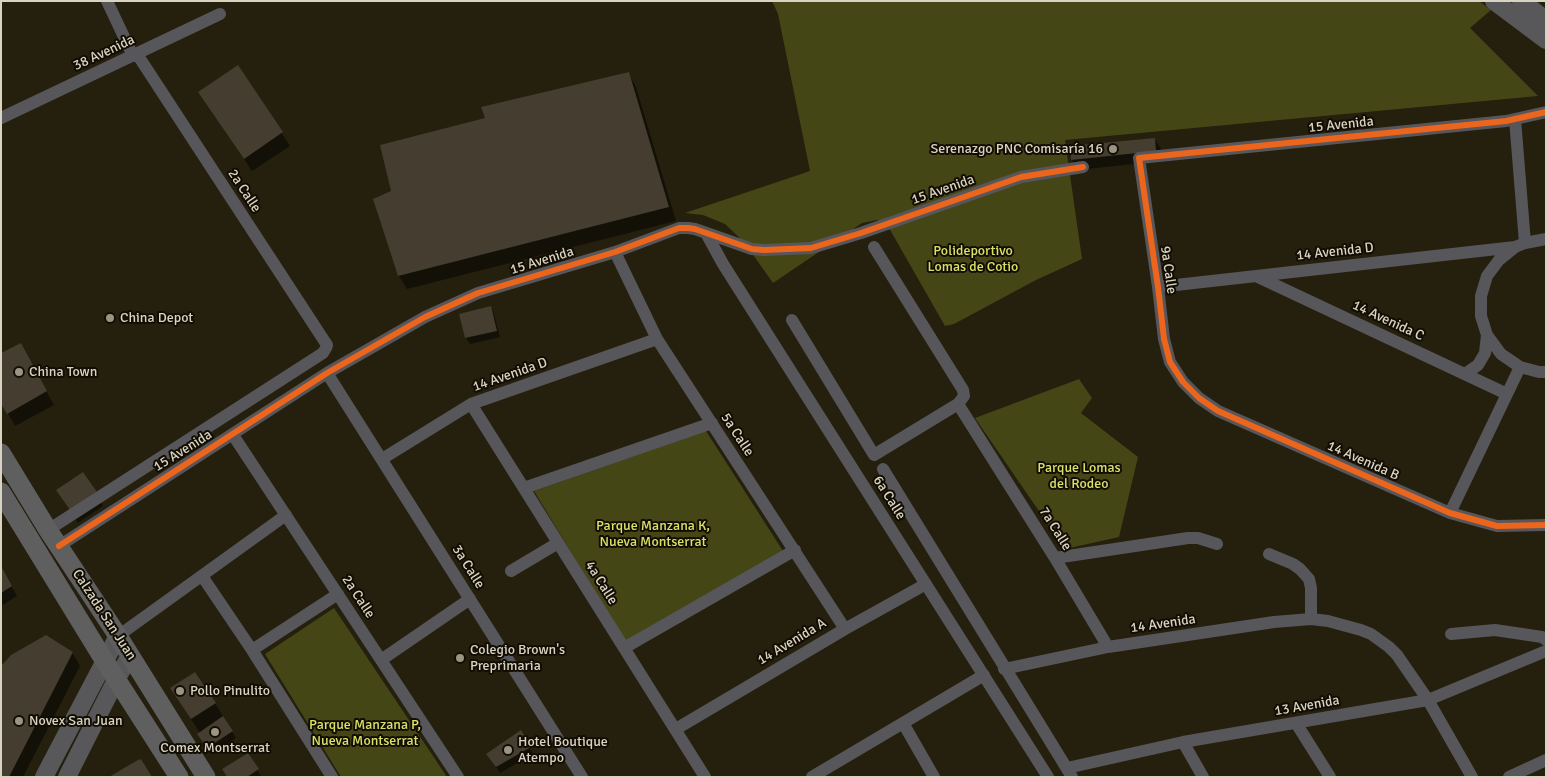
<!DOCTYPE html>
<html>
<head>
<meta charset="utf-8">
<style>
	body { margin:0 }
	#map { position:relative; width:1547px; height:778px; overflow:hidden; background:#251f0e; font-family:Signika,sans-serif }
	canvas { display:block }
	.frame { position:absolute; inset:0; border:2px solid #d9d3c2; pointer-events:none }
</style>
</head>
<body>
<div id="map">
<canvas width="1547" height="778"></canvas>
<div class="frame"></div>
</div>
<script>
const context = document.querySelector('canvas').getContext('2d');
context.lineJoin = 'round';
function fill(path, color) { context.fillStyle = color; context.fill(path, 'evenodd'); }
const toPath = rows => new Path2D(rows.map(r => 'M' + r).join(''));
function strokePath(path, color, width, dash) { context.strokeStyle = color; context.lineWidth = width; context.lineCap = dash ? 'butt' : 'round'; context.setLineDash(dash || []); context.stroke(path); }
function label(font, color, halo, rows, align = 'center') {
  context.font = font + ' Signika,sans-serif'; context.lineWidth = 4; context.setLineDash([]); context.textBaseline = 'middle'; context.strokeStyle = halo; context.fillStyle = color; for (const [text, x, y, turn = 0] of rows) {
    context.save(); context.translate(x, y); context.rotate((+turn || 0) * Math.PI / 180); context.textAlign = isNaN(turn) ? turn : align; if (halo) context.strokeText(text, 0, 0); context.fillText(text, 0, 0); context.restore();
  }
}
const green = toPath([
	[772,1,1479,1,1491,10,1470,28,1538,96,1065,140,1082,259,1036,280,954,324,945,326,889,228,877,220,862,223,773,283,744,242,725,224,703,215,685,213,810,171,778,14],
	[1079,379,1092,398,1081,413,1138,457,1119,537,1065,549,975,418],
	[706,431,783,551,625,641,534,491],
	[334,608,447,777,341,777,265,654]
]);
const shadow = toPath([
	[238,67,290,146,252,171,208,106],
	[628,73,636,87,676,221,407,289,399,276,393,191,486,119],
	[1155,139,1161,149,1161,161,1078,170,1072,160,1071,147],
	[491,307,494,314,500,337,470,344,466,338,461,315],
	[28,358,54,405,15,426,1,401],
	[98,496,103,506,78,523,63,500],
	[1,568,17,596,1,606],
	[72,652,80,666,23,777,1,777],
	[180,702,215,703,236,738,211,754,202,740,200,733],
	[520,732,533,754,500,773,492,761],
	[247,754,261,776,228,777]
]);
const building = toPath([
	[238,65,283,132,244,159,198,92],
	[629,72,669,207,398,276,373,199,391,191,380,145,485,118,481,107],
	[1155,138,1156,151,1071,160,1070,146],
	[491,306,497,331,465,338,459,314],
	[21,343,47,391,7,414,1,404,1,353],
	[83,472,99,495,72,513,56,490],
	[1,566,12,586,1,593],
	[46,635,73,652,9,777,1,777,1,666,11,655],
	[195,672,216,703,191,719,170,688],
	[223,716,233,731,207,748,197,734],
	[521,730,531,747,496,767,486,754],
	[248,753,259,769,247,777,227,777,222,769],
	[141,759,152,777,109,777,136,761]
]);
const minor = toPath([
	[107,1,133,56],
	[1546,112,1506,121,1139,158,1158,287,1164,339,1170,362,1183,382,1199,398,1218,411,1450,513,1497,526,1546,525],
	[1,118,220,14],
	[1515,119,1525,243],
	[706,233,723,264,1048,777],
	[1546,239,1525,243,1515,247,1499,260,1487,276,1481,296,1481,316,1487,335,1501,354,1520,367,1539,372,1546,372],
	[615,252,657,339,845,629],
	[1256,276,1507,394],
	[1158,287,1515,247],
	[792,320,874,455,958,404,964,396,963,390,874,247],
	[327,373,582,777],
	[1465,374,1478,365,1485,353,1487,335],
	[471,404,705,777],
	[958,404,1055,558,1108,647],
	[233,435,458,777],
	[382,459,471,404,657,339],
	[883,469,1072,777],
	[524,488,712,423],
	[1450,513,1520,367],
	[48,530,323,353,326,348,327,345,137,54],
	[59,546,327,373,425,317,478,293,615,252,679,228,688,228,695,229,752,249,764,250,811,248,861,233,1021,177,1083,167],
	[1269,554,1293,564,1300,569,1309,579,1311,588,1311,619],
	[1055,558,1188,538,1198,538,1217,544],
	[511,571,558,543],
	[202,576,252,650,332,777],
	[1451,634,1495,630,1542,637,1546,640],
	[118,636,286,515],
	[624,648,795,550],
	[252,650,338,594],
	[381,660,470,599],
	[1004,669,1108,647,1274,622,1311,619,1328,621,1361,630,1371,634,1389,647,1397,655,1428,700,1472,777],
	[903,723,934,777],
	[1296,723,1330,777],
	[676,729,845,629,926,584],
	[1183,742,1203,777],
	[1067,768,1183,742,1428,700,1546,651],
	[812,777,984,675],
	[1509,777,1546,760]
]);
const secondary = toPath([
	[1494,1,1546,40],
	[1521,1,1546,20],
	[44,777,118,636],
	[67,777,117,678,130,656]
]);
const primary = toPath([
	[1,453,48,530,118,636,206,777],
	[1,492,104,660,179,777]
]);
const cycleway = toPath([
	[1546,112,1506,121,1139,158,1158,287,1164,339,1170,362,1183,382,1199,398,1218,411,1450,513,1497,526,1546,525],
	[59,546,327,373,425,317,478,293,615,252,679,228,688,228,695,229,752,249,764,250,811,248,861,233,1021,177,1083,167]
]);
const markers = [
	[1113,149,5,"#9a9483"],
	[110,318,5,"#9a9483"],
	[19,372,5,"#9a9483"],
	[460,658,5,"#9a9483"],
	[180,691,5,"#9a9483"],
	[19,721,5,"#9a9483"],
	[215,732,5,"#9a9483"],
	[508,750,5,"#9a9483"]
];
const streetNames = [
	["38 Avenida",104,53,-25],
	["15 Avenida",1341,125,-6],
	["15 Avenida",943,190,-19],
	["2a Calle",244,191,57],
	["14 Avenida D",1335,252,-6],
	["15 Avenida",542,261,-17],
	["9a Calle",1168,270,82],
	["14 Avenida C",1388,321,25],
	["14 Avenida D",510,375,-19],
	["5a Calle",737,435,57],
	["15 Avenida",183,451,-32],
	["14 Avenida B",1363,461,24],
	["6a Calle",889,498,58],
	["7a Calle",1055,529,58],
	["3a Calle",468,567,58],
	["4a Calle",601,583,58],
	["2a Calle",358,597,57],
	["Calzada San Juan",104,615,57],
	["14 Avenida",1163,624,-8],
	["14 Avenida A",792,642,-31],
	["13 Avenida",1307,706,-10]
];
const poiNames = [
	["Serenazgo PNC Comisaría 16",1103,149,"right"],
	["China Depot",120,318],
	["China Town",29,372],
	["Colegio Brown's",470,650],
	["Preprimaria",470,666],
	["Pollo Pinulito",190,691],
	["Novex San Juan",29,721],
	["Hotel Boutique",518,742],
	["Atempo",518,758],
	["Comex Montserrat",215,748,"center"]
];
const parkNames = [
	["Polideportivo",973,251],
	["Lomas de Cotio",973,267],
	["Parque Lomas",1079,468],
	["del Rodeo",1079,484],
	["Parque Manzana K,",653,526],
	["Nueva Montserrat",653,542],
	["Parque Manzana P,",365,725],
	["Nueva Montserrat",365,741]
];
fill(green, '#444616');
fill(shadow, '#0007');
fill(building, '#443d30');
strokePath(minor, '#57565a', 12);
strokePath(secondary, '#58585b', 18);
strokePath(primary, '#605f60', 19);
strokePath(cycleway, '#eb651d', 6);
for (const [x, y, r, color] of markers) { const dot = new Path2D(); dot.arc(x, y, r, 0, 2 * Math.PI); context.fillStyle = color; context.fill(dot); strokePath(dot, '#120d03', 2); }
label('14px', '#d9d3c2', '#120d03', streetNames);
label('14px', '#d9d3c2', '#120d03', poiNames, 'left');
label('14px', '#d9e267', '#120d03', parkNames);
</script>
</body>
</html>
